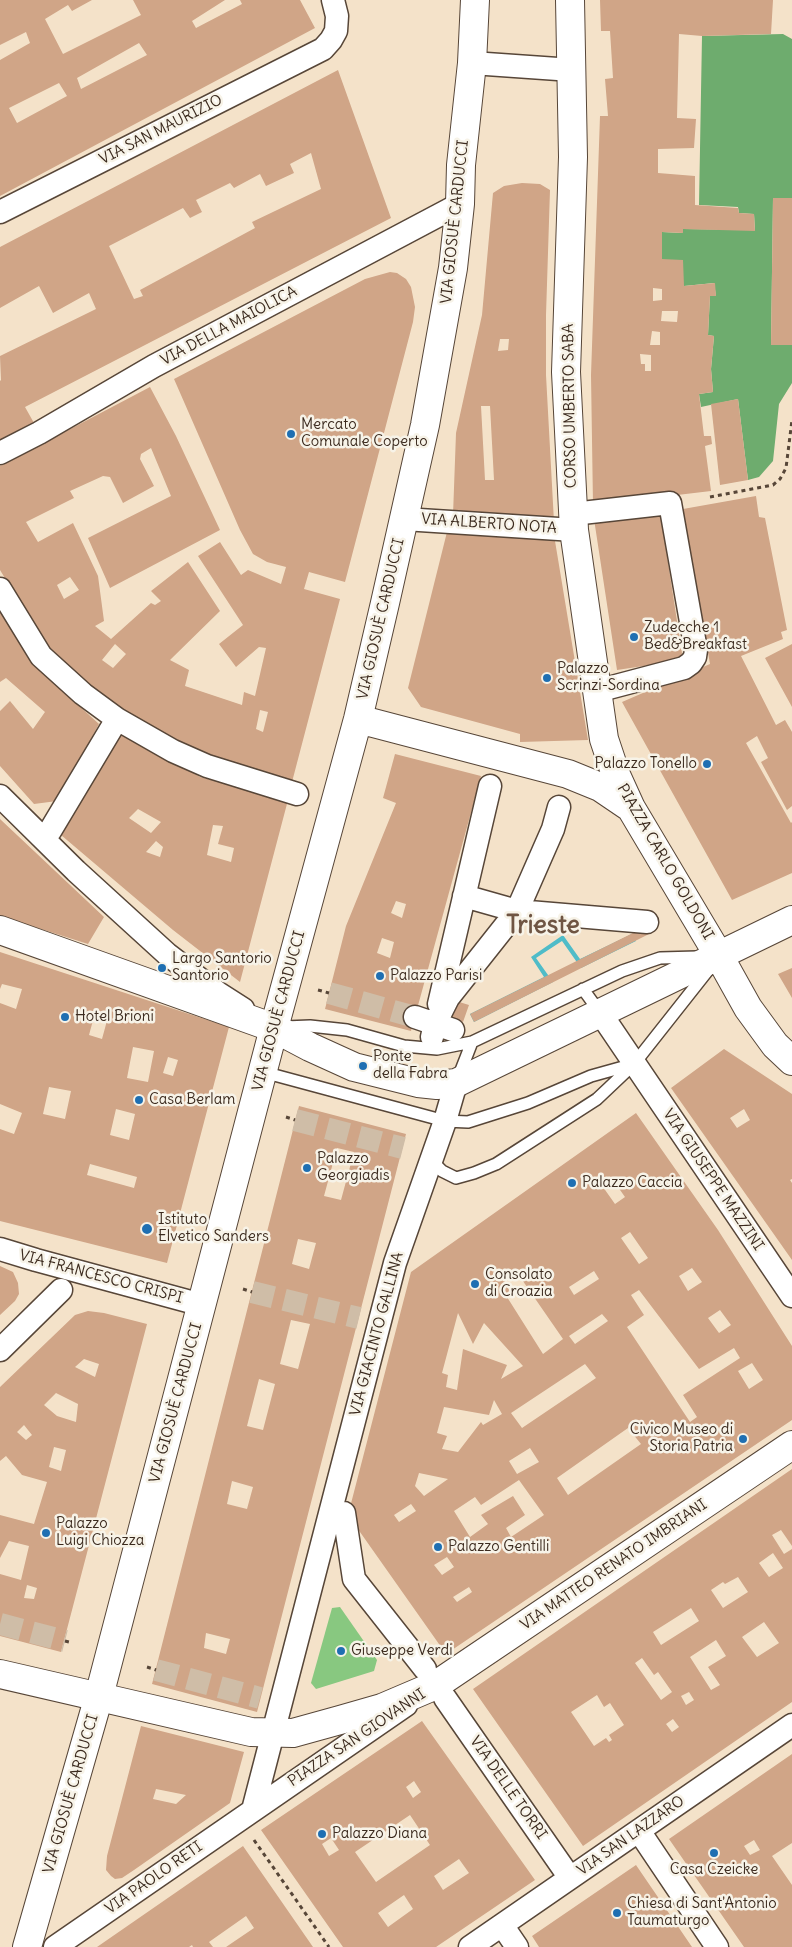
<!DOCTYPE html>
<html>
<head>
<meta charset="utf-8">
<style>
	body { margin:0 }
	canvas { display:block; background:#f4e2c9 }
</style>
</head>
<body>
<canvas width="792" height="1947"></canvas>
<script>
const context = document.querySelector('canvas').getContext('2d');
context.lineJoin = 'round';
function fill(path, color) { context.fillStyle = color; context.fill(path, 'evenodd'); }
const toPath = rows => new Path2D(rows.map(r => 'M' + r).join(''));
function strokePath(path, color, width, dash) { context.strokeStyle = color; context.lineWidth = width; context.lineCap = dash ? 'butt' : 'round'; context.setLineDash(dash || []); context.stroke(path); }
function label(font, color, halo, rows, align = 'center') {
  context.font = font + ' Delius,sans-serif'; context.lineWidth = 5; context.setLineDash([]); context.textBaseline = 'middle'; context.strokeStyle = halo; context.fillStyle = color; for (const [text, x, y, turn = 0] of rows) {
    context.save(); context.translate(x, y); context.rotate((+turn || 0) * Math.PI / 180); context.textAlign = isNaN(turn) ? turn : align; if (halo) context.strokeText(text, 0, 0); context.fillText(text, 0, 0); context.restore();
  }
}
const green = toPath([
	[340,1607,377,1660,374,1671,316,1689,311,1683,332,1608]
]);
const forest = toPath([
	[783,34,792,39,792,198,773,198,771,345,792,345,792,383,779,404,773,461,759,477,748,480,738,399,701,407,699,394,713,392,711,369,714,336,708,335,710,296,716,296,714,283,684,286,662,259,662,232,682,233,683,229,755,230,754,214,739,213,738,207,699,205,702,36]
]);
const water = toPath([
	[632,934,636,941,581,968,562,941,536,958,553,982,474,1022,470,1014,544,977,531,957,563,935,580,959]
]);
const building = toPath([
	[0,0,92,0,72,11,68,5,45,19,63,54,141,15,133,0,225,0,192,21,196,28,242,4,240,0,300,0,315,28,0,196,0,60,30,43,26,32,0,45],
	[139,43,147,55,81,89,77,78],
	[59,83,67,96,17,123,9,108],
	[600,0,773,0,771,34,702,36,679,34,677,118,696,119,694,148,658,149,658,173,695,176,695,205,738,208,739,213,754,214,755,231,683,229,683,233,662,232,662,259,683,260,684,286,715,283,716,296,710,296,708,335,714,336,711,369,713,392,699,394,704,436,711,436,712,444,705,446,711,491,593,505,591,375,600,116,608,116,605,79,613,78,610,31,601,31],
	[653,288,662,289,662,300,653,301],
	[662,311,678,311,677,322,661,321],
	[652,331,660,332,660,345,650,345],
	[640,354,651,355,651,371,645,371,645,364,641,364],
	[338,70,391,218,25,407,34,423,0,441,0,381,1,380,0,356,96,309,89,293,53,313,39,286,0,308,0,247],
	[311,153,321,189,252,222,255,228,140,290,143,296,134,299,109,246,183,208,190,218,202,212,196,200,230,183,234,188,260,174,266,186,294,173,290,164],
	[522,183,540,184,550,190,546,315,546,375,554,522,453,515,456,433,482,315,493,193,504,186],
	[500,339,509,339,508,350,498,351],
	[481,406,490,406,494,480,485,480],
	[773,198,792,198,792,345,771,345],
	[390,272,397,273,406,279,411,287,415,307,413,322,345,582,309,572,304,589,340,599,292,782,176,745,114,708,50,653,0,570,0,466,150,387,176,436,220,530,110,588,88,538,171,496,151,448,141,454,140,459,154,486,123,503,110,477,103,476,70,491,74,498,26,522,38,542,73,523,98,576,104,621,95,626,111,639,151,603,155,605,161,601,151,591,188,562,220,611,170,660,189,670,185,686,242,705,244,692,255,696,266,648,259,647,236,667,219,644,243,625,198,556,220,542,241,575,248,570,281,584,286,567,267,562,253,554,240,530,174,379,365,279],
	[70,577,79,590,64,599,57,585],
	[115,644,126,654,113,668,102,660],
	[260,710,268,712,263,732,256,729],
	[738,399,748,480,720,485,711,404],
	[756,496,759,517,765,518,787,630,781,632,783,639,741,656,776,725,785,720,792,732,792,806,787,810,761,762,768,758,757,736,746,743,791,823,792,822,792,873,732,900,622,702,710,664,683,509],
	[660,510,683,660,617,670,594,519],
	[447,532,554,535,588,740,520,742,520,734,421,707,408,688],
	[0,611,31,662,99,724,57,801,34,804,0,766,0,711,10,701,33,729,45,712,6,678,0,682],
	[792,644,792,707,765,658],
	[124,728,200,777,288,800,240,982,173,930,61,835],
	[138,809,161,822,151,833,129,818],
	[213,825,223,826,218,844,234,848,231,862,207,855],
	[156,841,163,847,160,857,146,852],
	[395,754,481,776,411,1031,325,1009,346,926,396,803,383,798],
	[396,901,406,904,402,918,391,913],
	[382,938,394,942,390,958,377,953],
	[0,819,104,917,88,944,0,916],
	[649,925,653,932,474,1022,470,1014],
	[0,952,229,1027,167,1263,0,1221,0,1129,14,1134,22,1113,0,1104,0,1003,16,1009,22,989,2,984,0,989],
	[95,1013,108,1017,102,1039,89,1035],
	[133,1047,154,1051,148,1082,127,1078],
	[168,1057,178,1060,173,1076,163,1073],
	[49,1087,71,1091,65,1119,43,1114],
	[116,1109,135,1114,129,1140,110,1135],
	[90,1164,137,1177,134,1188,87,1175],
	[792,968,792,998,778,974],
	[456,1001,469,1005,463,1022,451,1017],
	[724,1049,792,1094,792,1179,790,1180,792,1183,792,1260,671,1088],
	[744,1109,750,1120,737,1128,730,1118],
	[299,1106,406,1134,257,1712,152,1684],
	[337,1148,354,1152,341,1200,324,1196],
	[298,1239,316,1243,309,1269,292,1264],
	[291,1320,310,1324,298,1369,280,1364],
	[259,1379,275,1384,263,1430,247,1426],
	[232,1481,253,1487,247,1509,227,1504],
	[206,1633,230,1639,226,1654,204,1648],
	[636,1113,718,1230,792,1346,792,1420,446,1654,348,1515,411,1272],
	[613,1180,625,1197,615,1204,603,1187],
	[630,1232,648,1258,639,1264,621,1238],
	[692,1268,702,1282,688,1291,679,1276],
	[516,1271,563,1339,543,1354,507,1297,509,1290,504,1280],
	[594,1271,599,1279,574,1295,569,1287],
	[639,1290,699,1369,734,1348,740,1358,683,1395,697,1417,690,1422,627,1327,644,1315,631,1295],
	[720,1310,731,1325,719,1333,708,1318],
	[458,1313,473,1344,484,1323,523,1366,501,1379,507,1365,463,1349,457,1390,446,1387,448,1375,442,1373],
	[602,1314,608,1321,575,1344,569,1336],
	[752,1363,763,1380,749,1389,738,1371],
	[585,1364,596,1378,522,1428,511,1413],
	[494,1400,502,1414,483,1425,481,1422,458,1452,442,1449,447,1436,437,1433,444,1407,489,1415],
	[628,1428,641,1444,568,1495,557,1478],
	[530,1448,539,1462,517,1474,509,1461],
	[419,1473,448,1479,424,1496,415,1486],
	[519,1480,544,1515,511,1537,506,1528,525,1515,513,1496,481,1515,488,1524,470,1537,454,1511,475,1497,481,1505],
	[411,1504,416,1511,399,1522,394,1515],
	[447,1557,454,1567,442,1575,434,1565],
	[469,1587,472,1592,457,1602,453,1597],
	[0,1266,13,1272,18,1283,19,1294,15,1301,0,1315],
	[88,1311,104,1313,147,1324,61,1652,0,1636,0,1574,21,1580,29,1546,9,1541,0,1558,0,1515,34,1524,47,1482,22,1475,6,1456,0,1461,0,1387,75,1315],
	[84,1359,99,1364,95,1377,75,1367],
	[56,1393,78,1404,76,1422,57,1416,44,1405],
	[24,1425,32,1435,26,1440,17,1432],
	[54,1447,66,1450,61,1471,49,1467],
	[27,1585,37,1588,34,1599,24,1598],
	[792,1469,792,1546,781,1530,772,1535,784,1554,792,1549,792,1702,583,1846,473,1689],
	[773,1553,783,1568,769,1577,759,1563],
	[738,1577,748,1592,723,1608,711,1590,723,1582,725,1584],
	[691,1608,699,1621,661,1645,653,1632],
	[764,1622,779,1643,757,1657,742,1637],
	[716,1640,726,1656,708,1667,720,1685,711,1690,690,1657],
	[642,1658,654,1675,658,1672,672,1692,661,1700,635,1663],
	[689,1692,694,1700,686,1705,681,1696],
	[597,1695,604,1707,610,1703,624,1725,609,1735,612,1740,609,1742,606,1738,594,1746,571,1712],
	[673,1719,679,1727,672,1732,666,1724],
	[422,1721,535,1880,436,1947,343,1947,261,1830],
	[414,1781,421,1792,413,1798,406,1787],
	[410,1815,430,1845,376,1882,355,1852],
	[331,1838,339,1850,329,1856,322,1844],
	[459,1859,469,1873,443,1890,434,1876],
	[404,1895,413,1909,388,1927,378,1913],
	[141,1726,244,1752,230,1803,134,1870,122,1878,115,1879,111,1876,106,1870,107,1856],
	[156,1789,186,1795,176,1804,153,1799],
	[792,1754,792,1843,772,1856,792,1885,792,1947,744,1947,669,1839],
	[754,1840,760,1850,750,1855,744,1846],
	[243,1846,313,1947,226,1947,254,1928,246,1916,209,1942,213,1947,193,1947,192,1945,189,1947,97,1947],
	[636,1865,692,1947,539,1947,532,1936]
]);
const streetTunnel = toPath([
	[329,993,415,1017],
	[295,1120,403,1148],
	[252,1292,359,1318],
	[0,1624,65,1641],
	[156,1670,260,1698]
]);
const path = toPath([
	[710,497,773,485,780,479,786,468,792,420],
	[318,990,329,993],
	[286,1117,295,1120],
	[243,1289,252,1292],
	[65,1641,69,1642],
	[147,1667,156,1670],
	[254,1840,329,1947]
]);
const lane = toPath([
	[583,989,601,1014],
	[285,1027,310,1026,347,1030,404,1046,437,1049,472,1042,622,971,660,958,697,957],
	[263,1072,445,1121,468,1122,528,1103,591,1076,634,1064],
	[458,1078,472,1042],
	[431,1160,442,1171,456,1178,474,1173,496,1164,597,1099,634,1064,709,969]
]);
const street = toPath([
	[472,63,572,70],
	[0,212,323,49,331,40,336,31,337,16,333,0],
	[0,453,39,433,154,366,460,204],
	[573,514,670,503,696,650,695,657,691,663,684,668,597,691],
	[404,519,574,530],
	[0,589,41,656,83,694,117,719,173,751,207,766,297,794],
	[0,796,76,871,167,954,218,993,243,1009],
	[50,831,117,719],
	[464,896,517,911,647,922],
	[439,1004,490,786],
	[601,1014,792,1296],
	[415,1017,453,1030],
	[432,1037,435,1024,448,998,517,911,553,829,559,807],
	[0,1249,36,1260,202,1305],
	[0,1350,61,1290],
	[344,1513,354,1579,425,1669],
	[445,1698,570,1878],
	[253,1810,395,1263,445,1121,456,1083],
	[639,1831,717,1947],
	[502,1925,517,1947],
	[55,1947,406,1705],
	[470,1947,792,1725]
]);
const secondary = toPath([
	[0,930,274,1028],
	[0,1674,251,1732,293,1733,340,1720,382,1708,436,1685,792,1445]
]);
const primary = toPath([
	[570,0,573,157,566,372,574,530,604,739,616,775,631,808,719,956,748,1008,775,1045,792,1061],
	[358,719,568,774,600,787,631,808],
	[274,1028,310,1047,354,1067,418,1083,437,1085,456,1083,792,920],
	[27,1947,99,1696,274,1028,358,719,385,603,425,425,453,268,460,204,461,165,472,63,475,0]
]);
const markers = [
	[291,434,5,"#1f6fb2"],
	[634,637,5,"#1f6fb2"],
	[547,678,5,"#1f6fb2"],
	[707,764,5,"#1f6fb2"],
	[162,968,5,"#1f6fb2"],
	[380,976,5,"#1f6fb2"],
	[65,1017,5,"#1f6fb2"],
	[363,1066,5,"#1f6fb2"],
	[139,1100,5,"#1f6fb2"],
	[307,1168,5,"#1f6fb2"],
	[572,1183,5,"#1f6fb2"],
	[147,1229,6,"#1f6fb2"],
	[475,1284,5,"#1f6fb2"],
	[743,1439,5,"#1f6fb2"],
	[46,1533,5,"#1f6fb2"],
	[438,1547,5,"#1f6fb2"],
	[341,1651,5,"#1f6fb2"],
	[322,1834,5,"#1f6fb2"],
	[714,1853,5,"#1f6fb2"],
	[617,1913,5,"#1f6fb2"]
];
const streetNames = [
	["VIA SAN MAURIZIO",161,130,-27],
	["VIA GIOSUÈ CARDUCCI",455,222,-84],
	["VIA DELLA MAIOLICA",229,326,-28],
	["CORSO UMBERTO SABA",570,406,-91],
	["VIA ALBERTO NOTA",489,524,4],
	["VIA GIOSUÈ CARDUCCI",381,619,-77],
	["PIAZZA CARLO GOLDONI",665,862,60],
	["VIA GIOSUÈ CARDUCCI",279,1011,-75],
	["VIA GIUSEPPE MAZZINI",713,1180,56],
	["VIA FRANCESCO CRISPI",101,1277,15],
	["VIA GIACINTO GALLINA",377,1334,-75],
	["VIA GIOSUÈ CARDUCCI",176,1403,-75],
	["VIA MATTEO RENATO IMBRIANI",614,1565,-34],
	["PIAZZA SAN GIOVANNI",357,1738,-34],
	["VIA DELLE TORRI",508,1788,55],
	["VIA GIOSUÈ CARDUCCI",71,1794,-74],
	["VIA SAN LAZZARO",631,1836,-35],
	["VIA PAOLO RETI",154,1878,-35]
];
const poiNames = [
	["Mercato",301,425],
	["Comunale Coperto",301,442],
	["Zudecche 1",644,628],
	["Bed&Breakfast",644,645],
	["Palazzo",557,669],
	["Scrinzi-Sordina",557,686],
	["Palazzo Tonello",697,764,"right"],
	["Largo Santorio",172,959],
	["Santorio",172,976],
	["Palazzo Parisi",390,976],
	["Hotel Brioni",75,1017],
	["Ponte",373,1057],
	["della Fabra",373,1074],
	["Casa Berlam",149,1100],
	["Palazzo",317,1159],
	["Georgiadis",317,1176],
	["Palazzo Caccia",582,1183],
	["Istituto",158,1220],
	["Elvetico Sanders",158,1237],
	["Consolato",485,1275],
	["di Croazia",485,1292],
	["Civico Museo di",733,1430,"right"],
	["Storia Patria",733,1447,"right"],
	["Palazzo",56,1524],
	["Luigi Chiozza",56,1541],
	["Palazzo Gentilli",448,1547],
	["Giuseppe Verdi",351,1651],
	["Palazzo Diana",332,1834],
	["Casa Czeicke",714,1870,"center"],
	["Chiesa di Sant'Antonio",627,1904],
	["Taumaturgo",627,1921]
];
const townNames = [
	["Trieste",543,926]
];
fill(green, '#88c880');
fill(forest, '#6eac6e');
fill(water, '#4fbcc8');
fill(building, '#d0a587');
strokePath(streetTunnel, '#cfbda7', 22, [22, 11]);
strokePath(lane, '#574638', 14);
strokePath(street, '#574638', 25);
strokePath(secondary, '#574638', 30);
strokePath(primary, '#574638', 30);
strokePath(path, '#574638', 3, [4, 4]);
strokePath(lane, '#fff', 11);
strokePath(street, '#fff', 22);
strokePath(secondary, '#fff', 28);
strokePath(primary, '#fff', 28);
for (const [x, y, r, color] of markers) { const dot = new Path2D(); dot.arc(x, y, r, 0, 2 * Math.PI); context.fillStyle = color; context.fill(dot); strokePath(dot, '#f7f3e8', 2); }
label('15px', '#3b2a1e', '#f7f3e8', streetNames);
label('15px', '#3b2a1e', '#f7f3e8', poiNames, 'left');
label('bold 25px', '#6f5543', '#f7f3e8', townNames);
</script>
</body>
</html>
